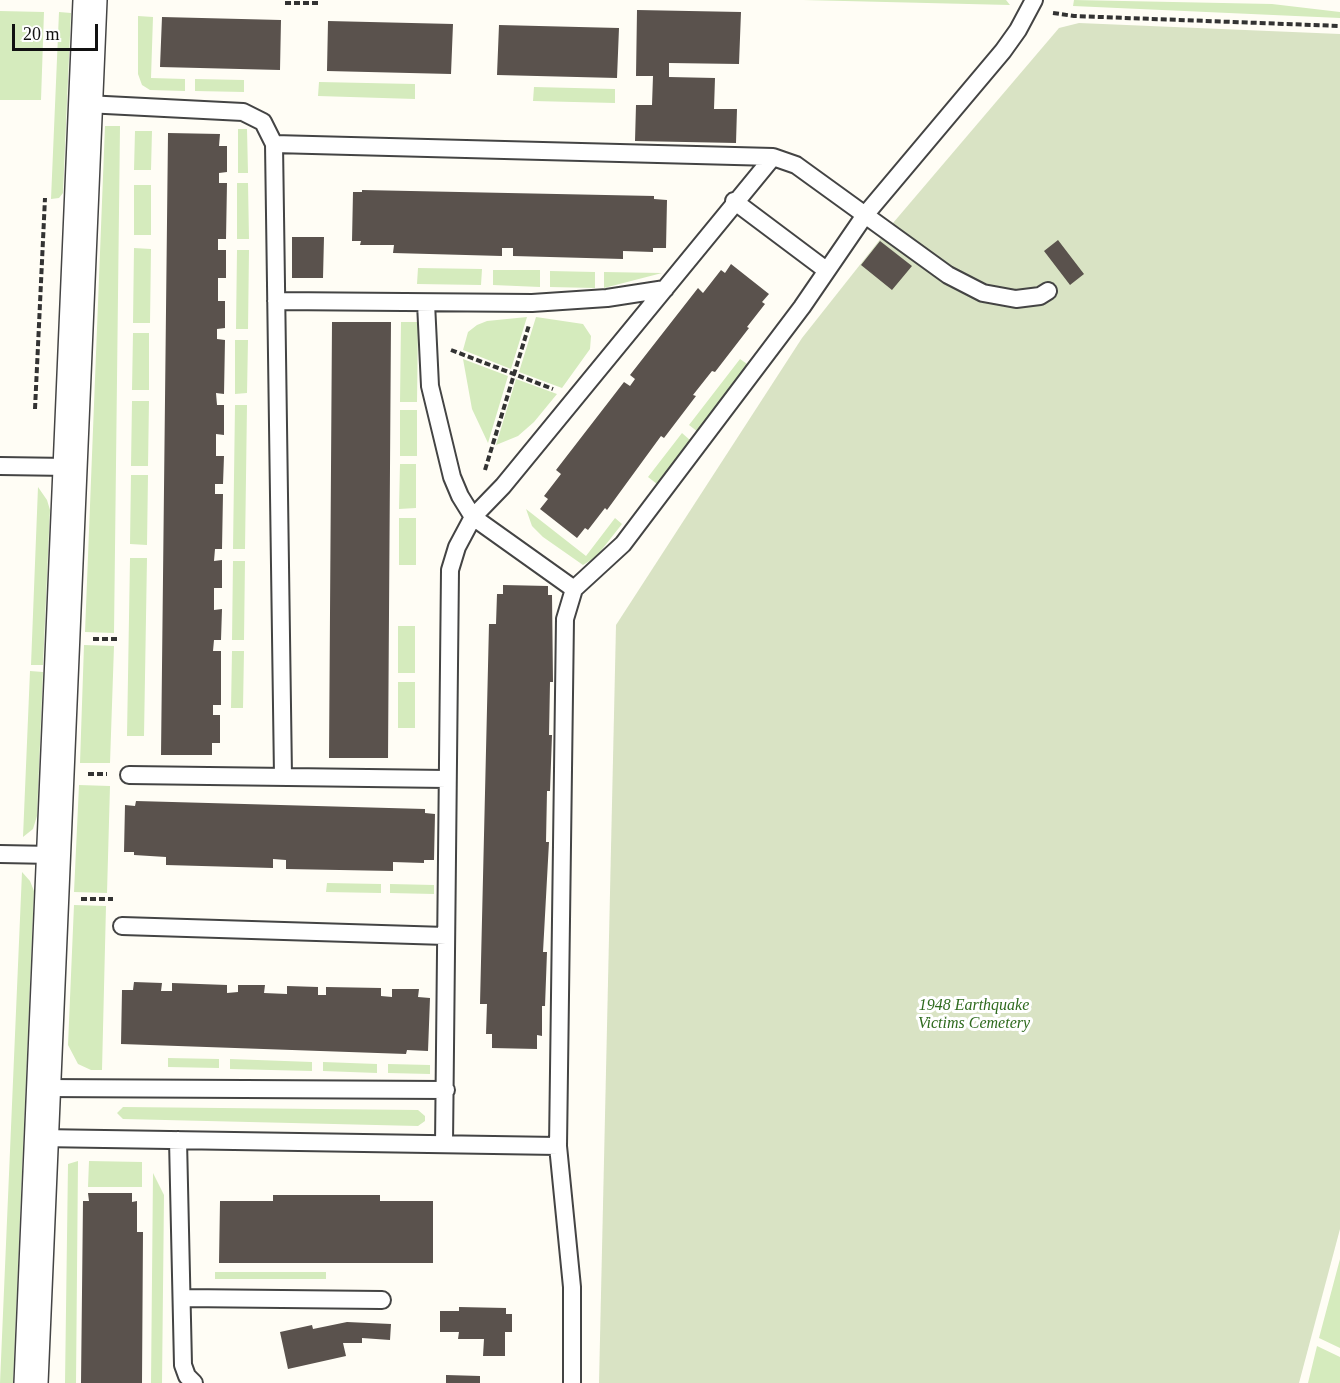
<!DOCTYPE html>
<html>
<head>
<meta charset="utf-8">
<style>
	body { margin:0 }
	#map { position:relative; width:1340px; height:1383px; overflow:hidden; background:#fffdf5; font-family:"Times New Roman",serif }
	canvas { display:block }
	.scale { position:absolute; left:12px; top:24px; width:86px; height:27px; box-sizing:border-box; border:3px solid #111; border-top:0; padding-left:8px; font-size:18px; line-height:21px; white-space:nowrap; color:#111; -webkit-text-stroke:4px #fff; paint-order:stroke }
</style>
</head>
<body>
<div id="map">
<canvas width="1340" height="1383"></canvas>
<div class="scale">20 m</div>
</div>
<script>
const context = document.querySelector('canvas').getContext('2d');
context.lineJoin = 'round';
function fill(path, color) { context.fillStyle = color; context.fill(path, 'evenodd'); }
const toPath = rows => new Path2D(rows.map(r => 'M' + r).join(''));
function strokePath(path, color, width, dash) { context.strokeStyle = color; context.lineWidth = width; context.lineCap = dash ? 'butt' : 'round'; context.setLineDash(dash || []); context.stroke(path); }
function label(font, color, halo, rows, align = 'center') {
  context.font = font + ' "Times New Roman",serif'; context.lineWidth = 6; context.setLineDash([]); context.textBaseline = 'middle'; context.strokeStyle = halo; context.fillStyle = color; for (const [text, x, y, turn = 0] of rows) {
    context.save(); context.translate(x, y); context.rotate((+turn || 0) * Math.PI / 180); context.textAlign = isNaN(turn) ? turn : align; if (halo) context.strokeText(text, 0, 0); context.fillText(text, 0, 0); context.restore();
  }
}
const green = toPath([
	[803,0,1006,0,1010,5],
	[1074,0,1272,4,1340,12,1340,18,1073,6],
	[0,11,44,12,41,100,0,100],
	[59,12,71,13,67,101,63,193,59,198,51,199],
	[138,16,153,17,151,78,185,79,185,91,150,90,142,85,138,74],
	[195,79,244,80,244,92,195,91],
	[319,82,415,84,415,99,318,96],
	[534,87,615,89,615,103,533,101],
	[105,126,120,126,114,633,85,632],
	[238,129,247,129,248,173,238,173],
	[135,131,152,131,151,170,134,170],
	[237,183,248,183,249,239,237,239],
	[134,185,151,185,151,235,134,235],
	[134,248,151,249,150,323,133,323],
	[237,250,249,250,248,329,236,329],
	[418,268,482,269,481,285,417,284],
	[493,270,540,270,540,287,493,285],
	[550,271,595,272,595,288,550,287],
	[604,272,662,273,604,288],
	[527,317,511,369,463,350,468,332,477,325,487,321],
	[536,317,583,324,591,336,590,349,562,388,519,372],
	[401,322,418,322,417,402,400,402],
	[133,333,149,333,149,390,132,390],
	[235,340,248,340,247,393,235,394],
	[463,359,508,376,488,443,472,409],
	[740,359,750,366,698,432,689,425],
	[516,379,557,394,534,422,518,436,496,445],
	[132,401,149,401,148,466,131,466],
	[235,405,247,405,245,549,233,549],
	[400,410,417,410,417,456,400,456],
	[682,433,691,441,657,484,648,477],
	[400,464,416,464,416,508,399,509],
	[131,475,148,475,147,545,130,544],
	[38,487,47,500,50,510,43,665,31,665],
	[526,509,586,556,615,518,622,524,596,557,583,565,543,537,532,526],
	[399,518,416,518,416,565,399,565],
	[130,558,147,558,144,736,127,736],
	[233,561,245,561,244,640,232,640],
	[398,626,415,626,415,673,398,673],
	[84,645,114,646,110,763,80,763],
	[232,651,244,651,243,708,231,708],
	[30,671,43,672,37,816,33,829,23,837],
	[398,682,415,682,415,728,398,728],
	[79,785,110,786,107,893,74,892],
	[22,872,30,881,34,891,13,1383,0,1383],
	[327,883,381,884,381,893,326,892],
	[390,884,434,885,434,894,390,893],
	[74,905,106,906,102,1070,91,1070,78,1064,68,1045],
	[168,1058,219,1059,219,1068,168,1067],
	[230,1059,312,1062,312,1071,230,1069],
	[323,1062,377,1064,377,1073,323,1071],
	[388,1064,430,1065,430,1074,388,1073],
	[123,1107,418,1110,425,1116,425,1121,418,1126,123,1119,117,1113],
	[78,1161,76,1383,65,1383,68,1164],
	[89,1161,142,1162,142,1187,88,1187],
	[153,1173,164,1195,162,1383,151,1383],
	[1340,1259,1340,1348,1319,1338],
	[215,1272,326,1272,326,1279,215,1279],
	[1317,1346,1340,1357,1340,1383,1308,1383]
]);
const cemetery = toPath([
	[1079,23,1340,34,1340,1229,1299,1383,599,1383,616,625,802,338,893,223,1059,28]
]);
const building = toPath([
	[637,10,741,12,739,64,669,63,669,77,715,78,714,109,737,109,736,143,635,141,636,105,652,105,653,76,636,76],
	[162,17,281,20,280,70,160,67],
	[328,21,453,24,451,74,327,71],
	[499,25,619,28,617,78,497,75],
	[168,133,220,134,219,146,227,146,227,172,219,173,219,183,227,183,226,239,218,239,218,250,226,250,226,278,218,278,218,301,225,301,225,328,217,329,217,339,225,340,224,394,216,393,217,405,224,405,224,435,216,434,216,456,224,456,223,484,215,484,215,494,223,494,222,549,215,549,214,561,222,560,222,588,214,588,214,610,222,609,221,640,214,640,213,651,221,651,221,705,213,705,213,715,220,715,220,743,212,743,212,755,161,755],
	[362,190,654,196,654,199,667,200,666,248,653,248,653,252,623,251,623,259,513,256,513,248,502,248,502,256,393,253,394,245,360,245,361,241,352,241,353,192,362,192],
	[292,237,324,237,323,278,292,278],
	[1058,240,1084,274,1070,285,1044,251],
	[880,241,912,266,892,290,861,265],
	[731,264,769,294,762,302,765,304,747,327,749,328,715,372,712,371,693,395,696,396,664,438,661,436,607,510,605,508,588,530,585,528,577,538,540,509,548,499,544,496,561,474,556,470,624,382,630,386,635,379,630,375,698,288,703,293,721,270,725,273],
	[332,322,391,322,388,758,329,758],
	[503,585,548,586,548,595,552,595,553,682,550,682,549,735,552,735,550,791,547,791,546,842,549,842,543,952,547,952,545,1006,542,1006,542,1036,537,1035,537,1049,492,1048,492,1034,486,1034,487,1004,480,1004,489,624,496,624,497,594,503,594],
	[136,801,425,809,425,813,435,814,434,860,424,860,424,863,393,862,393,871,286,869,286,860,273,859,273,868,166,865,166,857,134,855,134,852,124,852,125,805,135,806],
	[134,982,162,983,161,991,172,991,172,983,227,985,227,993,238,992,238,985,265,985,264,993,287,994,287,986,318,987,318,995,326,995,326,987,381,988,381,996,392,997,392,989,419,989,418,997,430,998,428,1051,407,1050,406,1054,121,1044,122,990,133,990],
	[88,1193,132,1193,132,1202,137,1201,137,1232,143,1232,142,1383,81,1383,83,1201,89,1201],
	[273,1195,380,1195,380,1201,433,1201,433,1263,219,1263,220,1201,273,1201],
	[459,1307,506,1308,506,1314,512,1314,512,1332,505,1332,505,1356,483,1356,484,1339,458,1339,459,1332,440,1332,440,1311,459,1311],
	[347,1322,391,1324,390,1340,362,1338,362,1343,343,1343,346,1356,288,1369,280,1332,312,1325,313,1329],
	[446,1375,480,1376,480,1383,446,1383]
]);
const path = toPath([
	[285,3,318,3],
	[1053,13,1074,16,1340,26],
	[451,350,553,389],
	[35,409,45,198],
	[485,470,529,325],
	[93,639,120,639],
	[88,774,107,774],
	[81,899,113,899]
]);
const lane = toPath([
	[86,104,243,112,263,122,274,144,283,776],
	[274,144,773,157,796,165,948,275,983,293,1016,299,1040,296,1048,291],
	[734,201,826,270],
	[276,301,532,303,607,298,665,289],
	[426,303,430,386,452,477,460,496,473,517,574,589],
	[0,466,69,467],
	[129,775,447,779],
	[0,854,53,855],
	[122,926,446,936],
	[42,1088,446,1090],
	[40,1138,558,1146,572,1287,572,1383],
	[178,1140,183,1365,187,1376,194,1383],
	[444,1144,450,570,457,547,473,517,503,486,773,157],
	[558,1146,565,619,574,589,623,544,802,307,865,215,1003,51,1018,30,1034,0],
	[183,1298,382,1300]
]);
const street = toPath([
	[31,1383,90,0]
]);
const parkNames = [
	["1948 Earthquake",974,1006],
	["Victims Cemetery",974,1024]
];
fill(green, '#d5ebbd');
fill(cemetery, '#d9e3c4');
fill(building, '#5a524d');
strokePath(lane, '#444', 20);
strokePath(street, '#444', 36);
strokePath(path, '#333', 4, [6, 3]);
strokePath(lane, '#fff', 16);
strokePath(street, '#fff', 33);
label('italic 16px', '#2f6b1f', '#fff', parkNames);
</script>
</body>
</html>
